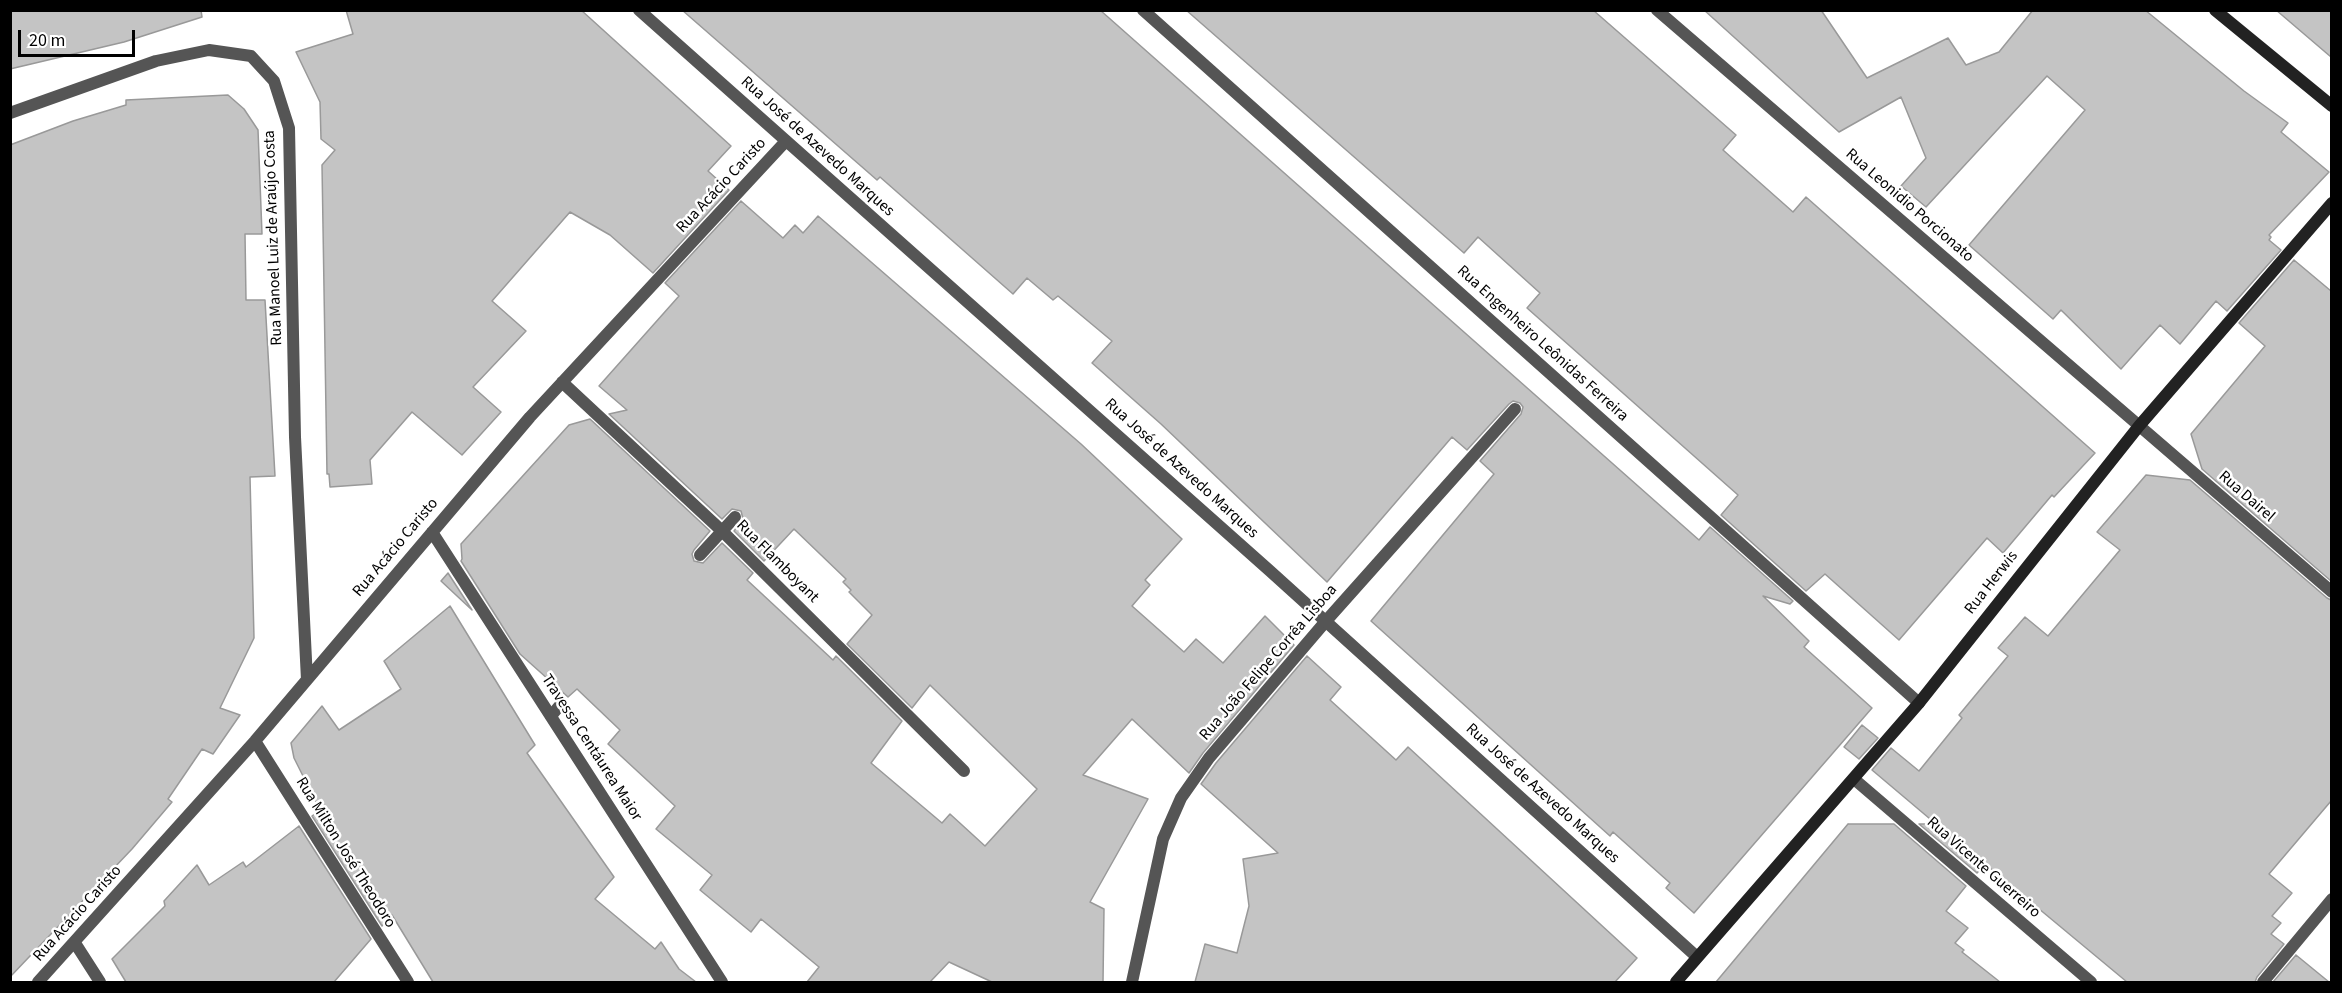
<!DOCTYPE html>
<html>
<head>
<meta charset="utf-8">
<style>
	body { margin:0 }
	#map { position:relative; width:2342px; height:993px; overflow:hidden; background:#fff; font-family:"Source Sans 3",sans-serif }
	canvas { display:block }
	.frame { position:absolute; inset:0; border:12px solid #000; pointer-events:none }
	.scale { position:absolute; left:18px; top:30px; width:117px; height:27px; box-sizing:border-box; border:3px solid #000; border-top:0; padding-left:8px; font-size:18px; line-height:21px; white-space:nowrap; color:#000; -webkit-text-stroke:4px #fff; paint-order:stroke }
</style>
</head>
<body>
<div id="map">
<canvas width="2342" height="993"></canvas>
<div class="frame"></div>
<div class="scale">20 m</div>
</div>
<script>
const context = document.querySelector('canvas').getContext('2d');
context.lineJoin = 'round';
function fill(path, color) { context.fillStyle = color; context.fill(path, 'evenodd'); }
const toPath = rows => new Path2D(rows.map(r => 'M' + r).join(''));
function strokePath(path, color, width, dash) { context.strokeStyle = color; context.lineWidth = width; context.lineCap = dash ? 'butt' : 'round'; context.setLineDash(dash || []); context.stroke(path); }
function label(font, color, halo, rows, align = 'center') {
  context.font = font + ' "Source Sans 3",sans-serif'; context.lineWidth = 5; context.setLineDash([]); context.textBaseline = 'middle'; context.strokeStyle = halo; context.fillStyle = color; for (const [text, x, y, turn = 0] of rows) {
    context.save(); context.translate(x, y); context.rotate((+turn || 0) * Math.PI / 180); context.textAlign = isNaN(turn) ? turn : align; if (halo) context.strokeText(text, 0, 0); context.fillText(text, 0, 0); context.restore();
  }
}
const building = toPath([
	[10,10,201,10,202,17,124,42,10,69,10,10],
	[346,10,581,10,731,146,708,171,729,190,653,273,610,235,570,212,492,301,526,331,473,387,501,412,462,455,412,412,370,460,372,484,330,487,329,474,327,474,322,165,335,150,321,139,320,102,296,52,353,34,346,10],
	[682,10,1100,10,1699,540,1710,527,1793,601,1790,604,1763,596,1809,641,1804,647,1872,708,1694,913,1666,888,1670,883,1613,832,1610,836,1371,621,1494,474,1480,461,1521,414,1523,407,1520,403,1513,401,1509,404,1467,450,1452,437,1327,582,1161,424,1092,363,1112,341,1058,296,1053,300,1027,278,1013,294,880,177,877,180,682,10],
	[1186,10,1593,10,1736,135,1723,150,1793,212,1806,197,2095,453,2054,497,2052,495,2003,553,1987,538,1899,640,1825,574,1806,591,1721,515,1738,495,1527,308,1540,293,1478,237,1464,253,1186,10],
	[1704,10,1821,10,1867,78,1948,38,1966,65,1999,52,2033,10,2145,10,2244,91,2288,123,2281,132,2329,172,2269,235,2271,237,2269,240,2281,250,2227,311,2216,301,2180,344,2160,325,2121,369,2061,310,2053,319,1969,245,2085,110,2047,76,1926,207,1901,186,1926,158,1901,97,1839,132,1704,10],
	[2276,10,2331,10,2331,57,2276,10],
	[228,95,244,109,258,130,262,234,245,234,246,300,265,300,275,476,250,477,254,638,220,708,240,715,213,754,202,749,168,799,172,802,132,849,10,977,10,145,73,121,126,105,126,100,228,95],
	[741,201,783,238,795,225,803,233,818,216,1081,444,1182,539,1145,580,1150,585,1132,606,1184,652,1196,639,1223,663,1265,616,1294,645,1203,753,1189,773,1132,719,1083,775,1148,799,1090,902,1104,909,1103,982,992,982,949,962,930,982,807,982,819,967,761,919,751,932,700,890,712,875,656,829,675,806,608,744,620,730,577,689,568,697,520,654,461,561,462,559,461,544,569,425,590,419,710,531,694,550,692,554,694,561,703,563,722,543,753,573,747,580,833,660,836,656,902,721,871,763,942,823,950,814,985,846,1037,789,933,688,930,685,912,708,847,644,872,615,849,592,851,590,843,582,846,579,794,529,764,561,734,531,743,519,741,511,732,509,722,519,609,414,627,410,599,386,679,296,665,283,741,201],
	[2294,260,2331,291,2331,581,2202,469,2191,434,2265,346,2239,323,2294,260],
	[2146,475,2190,480,2327,598,2331,600,2331,801,2269,874,2292,893,2272,916,2281,923,2271,934,2284,944,2257,977,2255,982,2127,982,1985,864,1977,873,1919,824,1936,824,1872,770,1891,748,1919,771,1962,718,1959,715,2008,656,1998,648,2025,617,2048,636,2120,550,2097,532,2146,475],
	[448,573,472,610,441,581,448,573],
	[450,606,535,745,527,753,614,877,595,899,655,949,661,942,679,969,696,982,433,982,392,915,382,926,312,816,320,810,294,758,291,743,322,706,339,730,401,689,384,661,450,606],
	[1307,656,1341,687,1330,700,1396,760,1408,747,1637,958,1615,982,1195,982,1205,944,1237,953,1249,906,1243,859,1278,853,1201,784,1216,763,1307,656],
	[1862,725,1878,738,1859,759,1844,747,1862,725],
	[1848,824,1894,824,1966,886,1946,911,1968,928,1955,943,1964,950,1962,952,2000,982,1716,982,1848,824],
	[299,826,371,939,334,982,126,982,112,959,165,906,164,901,197,865,209,885,243,862,246,867,299,826],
	[2296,955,2329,982,2273,982,2296,955]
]);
const lane = toPath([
	[700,555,735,517],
	[551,716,561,704],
	[1132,982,1163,839,1181,798,1209,758,1326,621,1515,409]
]);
const street = toPath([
	[639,10,1270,571,1697,957],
	[1143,10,1919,703],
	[1657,10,2332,592],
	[10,113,156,61,209,50,251,56,274,81,289,128,295,437,307,680],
	[562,382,722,531,964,771],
	[432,532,722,982],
	[255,741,408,982],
	[1854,779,2091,982],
	[75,943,100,982],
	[38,982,255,741,530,417,786,141],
	[2263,982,2332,899]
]);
const secondary = toPath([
	[2215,10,2332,106],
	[1676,982,1919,703,2139,426,2332,203]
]);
const streetNames = [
	["Rua José de Azevedo Marques",817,147,42],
	["Rua Acácio Caristo",722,186,-47],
	["Rua Leonidio Porcionato",1909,206,41],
	["Rua Manoel Luiz de Araújo Costa",274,238,-92],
	["Rua Engenheiro Leônidas Ferreira",1542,344,42],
	["Rua José de Azevedo Marques",1181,469,42],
	["Rua Dairel",2246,497,41],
	["Rua Acácio Caristo",396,548,-50],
	["Rua Flamboyant",777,562,45],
	["Rua Herwis",1992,583,-52],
	["Rua João Felipe Corrêa Lisboa",1269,663,-49],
	["Travessa Centáurea Maior",591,748,57],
	["Rua José de Azevedo Marques",1542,794,42],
	["Rua Milton José Theodoro",345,853,58],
	["Rua Vicente Guerreiro",1983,868,41],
	["Rua Acácio Caristo",78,914,-48]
];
fill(building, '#c4c4c4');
strokePath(building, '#999', 1.5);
strokePath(lane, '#555', 12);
strokePath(street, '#555', 12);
strokePath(secondary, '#222', 12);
label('16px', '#000', '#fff', streetNames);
</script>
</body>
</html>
